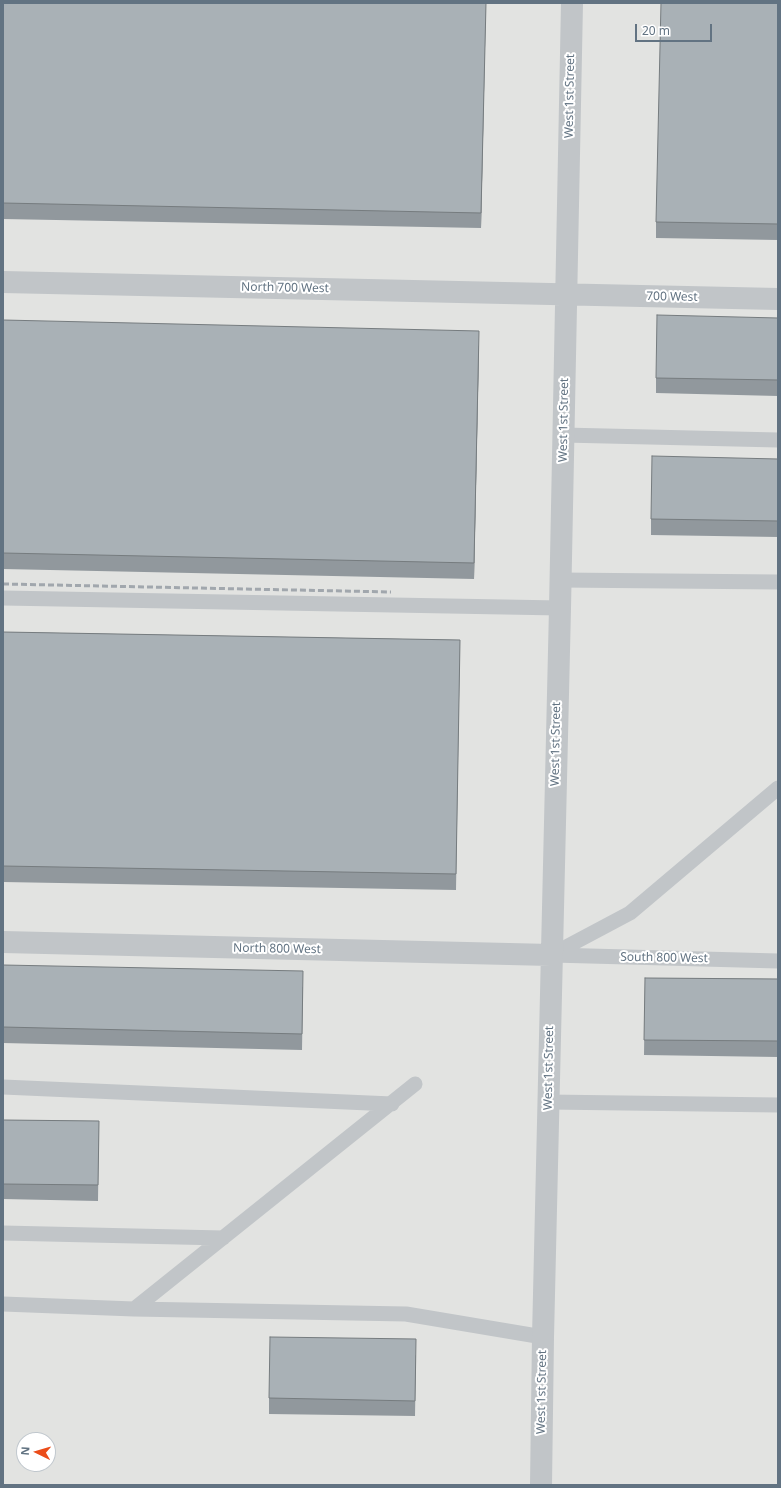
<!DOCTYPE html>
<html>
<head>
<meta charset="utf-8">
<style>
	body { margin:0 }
	#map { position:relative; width:781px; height:1488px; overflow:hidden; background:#f4f4f0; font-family:"Noto Sans",sans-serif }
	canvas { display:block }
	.frame { position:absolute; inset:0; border:4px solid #627382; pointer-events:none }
	.north { position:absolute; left:16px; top:1432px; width:40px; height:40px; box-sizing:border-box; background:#fff; border:1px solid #c0c7cd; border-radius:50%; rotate:275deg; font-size:11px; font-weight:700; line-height:16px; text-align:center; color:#627382 }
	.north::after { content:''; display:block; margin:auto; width:14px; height:18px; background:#eb4c19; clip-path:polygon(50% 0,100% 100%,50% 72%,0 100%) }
	.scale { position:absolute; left:635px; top:24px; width:77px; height:18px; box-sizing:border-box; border:2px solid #627382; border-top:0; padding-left:5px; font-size:12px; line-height:14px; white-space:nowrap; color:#627382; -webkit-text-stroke:3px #fff; paint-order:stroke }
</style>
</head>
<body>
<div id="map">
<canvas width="781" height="1488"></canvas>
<div class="frame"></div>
<div class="north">N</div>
<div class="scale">20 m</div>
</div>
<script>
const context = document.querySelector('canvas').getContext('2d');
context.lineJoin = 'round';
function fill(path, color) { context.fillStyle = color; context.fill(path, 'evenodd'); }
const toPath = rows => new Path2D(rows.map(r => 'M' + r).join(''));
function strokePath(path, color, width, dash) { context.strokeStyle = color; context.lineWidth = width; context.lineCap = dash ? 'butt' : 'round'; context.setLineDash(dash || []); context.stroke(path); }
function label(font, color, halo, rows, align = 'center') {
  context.font = font + ' "Noto Sans",sans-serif'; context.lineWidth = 4; context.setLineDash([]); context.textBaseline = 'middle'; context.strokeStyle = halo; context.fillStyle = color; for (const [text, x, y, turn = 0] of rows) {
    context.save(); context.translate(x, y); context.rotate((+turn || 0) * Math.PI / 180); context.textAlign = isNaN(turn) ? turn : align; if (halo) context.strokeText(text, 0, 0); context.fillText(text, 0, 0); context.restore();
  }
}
const built = toPath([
	[3,3,778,3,778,1485,3,1485],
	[24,1440,48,1440,48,1464,24,1464]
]);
const service = toPath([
	[563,435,778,440],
	[560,580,778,582],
	[3,598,560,608],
	[551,955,630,913,778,788],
	[552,955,778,961],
	[3,1087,392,1104],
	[548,1102,778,1105],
	[3,1233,223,1238],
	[3,1304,134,1309,406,1314,543,1337],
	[134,1309,415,1084]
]);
const minor = toPath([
	[3,282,778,299],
	[3,942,551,955],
	[541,1485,543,1337,560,608,572,3]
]);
const rail = toPath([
	[3,584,391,592]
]);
const wall = toPath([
	[3,3,486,3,481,228,3,219],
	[778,3,778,240,656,238,656,222],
	[778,318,778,396,656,393,656,378],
	[3,320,479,346,474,579,3,569],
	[778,459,778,537,651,535,651,519],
	[3,632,460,640,456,890,3,882],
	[3,965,303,987,302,1050,3,1043],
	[645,978,778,979,778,1057,644,1055],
	[3,1120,99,1121,98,1201,3,1199],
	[416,1355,415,1416,269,1414,269,1398]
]);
const shadedWall = toPath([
	[486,3,481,228,481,213],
	[479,331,479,346,474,579,474,563]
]);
const building = toPath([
	[3,3,486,3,481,213,3,203,3,3],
	[661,3,778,3,778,224,656,222,661,3],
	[657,315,778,318,778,380,656,378,657,315],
	[3,320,479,331,474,563,3,553,3,320],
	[652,456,778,459,778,521,651,519,652,456],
	[3,632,460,640,456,874,3,866,3,632],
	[3,965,303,971,302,1034,3,1027,3,965],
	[645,978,778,979,778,1041,644,1040,645,978],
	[3,1120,99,1121,98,1185,3,1184,3,1120],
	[270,1337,416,1339,415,1401,269,1398,270,1337]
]);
const streetNames = [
	["West 1st Street",570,96,-89],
	["North 700 West",285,288,1],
	["700 West",672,297,1],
	["West 1st Street",564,420,-89],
	["West 1st Street",556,744,-89],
	["North 800 West",277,949,1],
	["South 800 West",664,958,1],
	["West 1st Street",549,1068,-89],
	["West 1st Street",542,1392,-89]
];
fill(built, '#e2e3e1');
strokePath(service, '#c1c5c8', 15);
strokePath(minor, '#c1c5c8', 22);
strokePath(rail, '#a1a7ad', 3, [6, 3]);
fill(wall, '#91989d');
fill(shadedWall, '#767c7f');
fill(building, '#a9b1b6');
strokePath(building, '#767c7f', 1);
label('12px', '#627382', '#fff', streetNames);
</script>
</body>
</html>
